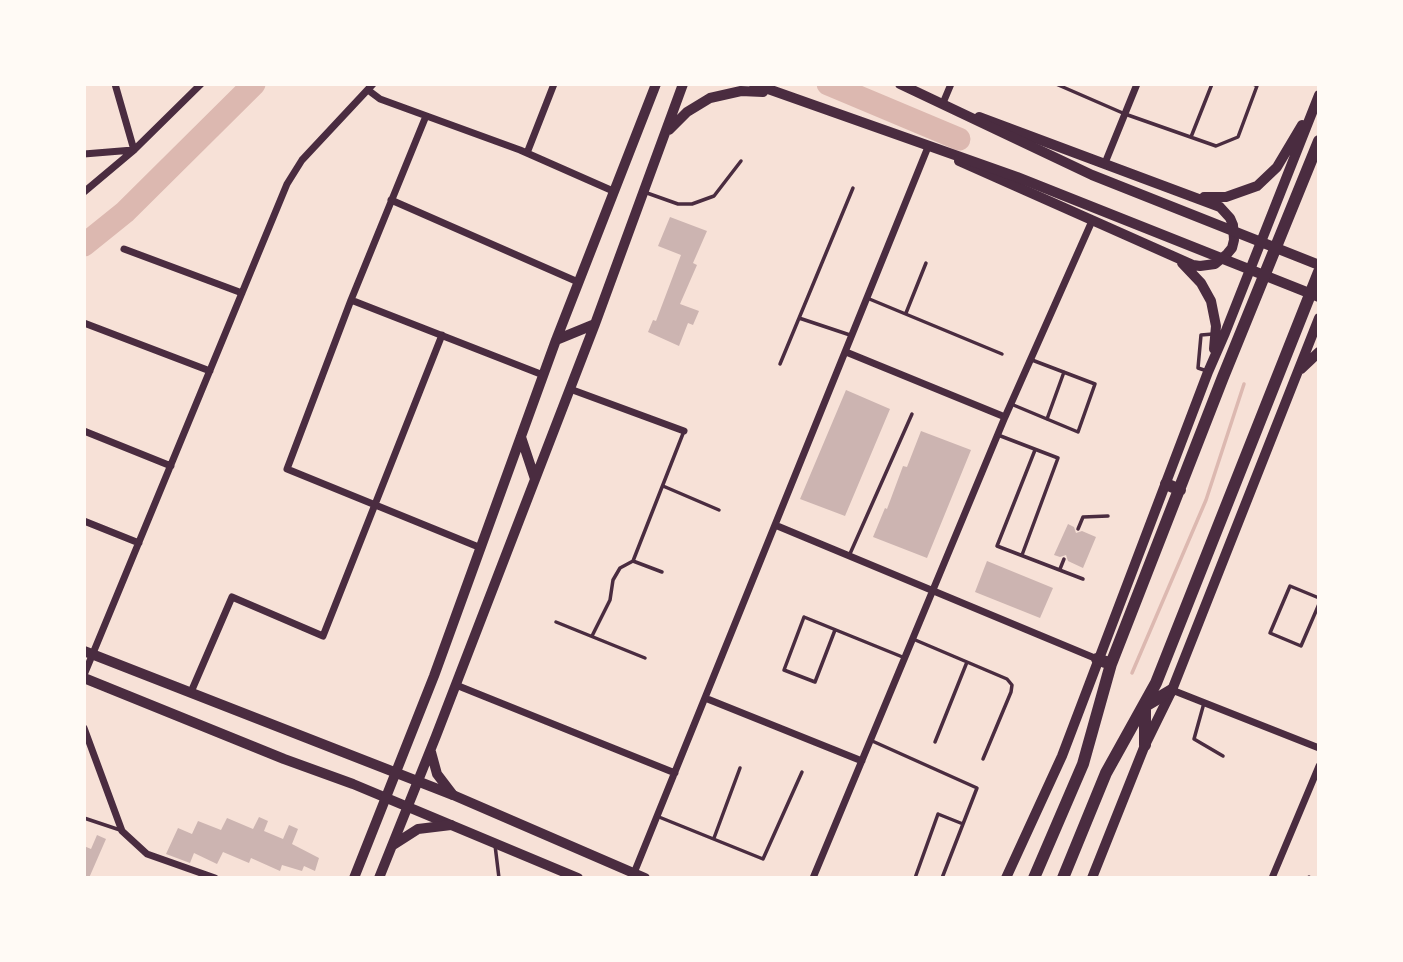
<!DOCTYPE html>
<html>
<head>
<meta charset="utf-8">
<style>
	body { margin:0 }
	#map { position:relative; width:1403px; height:962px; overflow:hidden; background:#f7e1d7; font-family:Raleway,sans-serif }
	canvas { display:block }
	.frame { position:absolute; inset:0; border:86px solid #fffaf5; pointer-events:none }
</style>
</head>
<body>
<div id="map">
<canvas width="1403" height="962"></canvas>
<div class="frame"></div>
</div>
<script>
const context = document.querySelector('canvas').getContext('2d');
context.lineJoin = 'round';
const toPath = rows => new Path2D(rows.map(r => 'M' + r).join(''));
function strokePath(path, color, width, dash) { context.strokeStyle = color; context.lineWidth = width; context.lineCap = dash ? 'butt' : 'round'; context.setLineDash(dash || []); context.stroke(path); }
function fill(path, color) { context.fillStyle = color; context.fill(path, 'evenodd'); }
const stream = toPath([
	[1132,673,1206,500,1244,384]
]);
const river = toPath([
	[828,84,959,139],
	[84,245,125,212,254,84]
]);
const building = toPath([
	[670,217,707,231,693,263,697,265,680,304,699,311,693,325,688,323,679,346,648,332,653,320,656,321,681,255,658,246],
	[846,390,890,409,845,516,800,499],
	[921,431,971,450,927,558,873,537,885,508,887,509,903,466,907,467],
	[1068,524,1074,527,1076,533,1082,531,1096,537,1083,568,1068,561,1066,555,1060,557,1054,555],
	[987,561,1053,588,1040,618,975,592],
	[259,817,268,821,264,831,283,839,289,825,298,829,292,844,319,858,315,871,304,866,302,871,282,865,280,871,251,858,249,863,223,852,217,864,194,853,190,863,166,854,178,828,192,834,198,821,221,830,227,818,253,829],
	[97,835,106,839,89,878,84,878,84,846,91,849]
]);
const service = toPath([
	[1056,84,1125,114,1216,146,1238,137,1257,86,1253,84],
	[1191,137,1212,84],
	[647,193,678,204,692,204,714,196,741,161],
	[867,298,1002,354],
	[906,313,926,263],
	[799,318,850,335],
	[780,364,853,188],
	[1207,371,1198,368,1201,335,1213,334],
	[1011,404,1078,432,1095,384,1032,360],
	[1047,419,1064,372],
	[998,435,1058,458,1022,555],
	[1035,450,997,546,1083,579],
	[663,486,719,510],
	[1078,529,1083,517,1108,516],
	[849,556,912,414],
	[633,561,662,572],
	[1060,569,1064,559],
	[1319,598,1290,586,1270,633,1301,646,1319,604],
	[556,622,645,658],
	[835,630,815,682,784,670,804,617,905,658],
	[592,636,610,600,613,580,620,568,633,561,684,431],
	[913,639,1007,679,1012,685,1011,692,983,759],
	[1204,703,1194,739,1223,756],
	[870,740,977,788,942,878],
	[935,742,967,662],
	[659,817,763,859,802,772],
	[84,818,120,830],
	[714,838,740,768],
	[495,845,499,878],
	[1309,877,1310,878],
	[915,878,938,814,963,824]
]);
const minor = toPath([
	[115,84,134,150],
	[368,90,380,99,520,150,613,191],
	[943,103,951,84],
	[426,116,351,300,287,469,481,548],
	[527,153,554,84],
	[84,154,133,150],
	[1105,163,1137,84],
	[84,192,134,150,201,84],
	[391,200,578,282],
	[124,249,242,293],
	[351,300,543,375],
	[84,323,210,371],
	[846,352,1005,417],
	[570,389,684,431],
	[84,431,171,466],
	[84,521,139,543],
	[775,525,1097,659],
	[84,675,287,184,302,160,373,84],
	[456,685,675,773],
	[1172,690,1319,748],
	[191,692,232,597,323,636,442,335],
	[705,698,862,761],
	[84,728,122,831,147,854,215,878],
	[634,873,928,147],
	[813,878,1005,417,1092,221],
	[1272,878,1319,766]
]);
const tertiary = toPath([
	[959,161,1193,265,1200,266,1215,264,1227,254,1232,248,1234,240,1233,225,1230,218,1220,207,979,117],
	[1204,197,1226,197,1257,186,1277,167,1302,125],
	[1182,263,1201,283,1211,301,1216,326,1214,349],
	[1301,369,1319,352],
	[84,651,453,795,645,878],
	[84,678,284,759,353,784,578,878],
	[1006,878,1062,756,1208,372,1225,333,1319,95],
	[1092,878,1145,745,1172,690,1319,318]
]);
const secondary = toPath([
	[754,84,1017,177,1319,297],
	[900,84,1092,175,1319,265],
	[669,130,687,112,710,98,741,91,763,92],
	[556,340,595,324],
	[521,437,535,479],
	[431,752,437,774,453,795],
	[393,845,418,829,451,825],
	[354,878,434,676,556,340,656,84],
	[379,878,436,736,595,324,683,84]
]);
const primary = toPath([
	[1166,484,1180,490],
	[1097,659,1111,664],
	[1145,745,1145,706,1172,690],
	[1034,878,1083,764,1111,664,1223,377,1319,141],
	[1063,878,1106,773,1156,683,1319,272]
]);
strokePath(stream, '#dcb8b0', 3.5);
strokePath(river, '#dcb8b0', 23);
fill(building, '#ccb4b1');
strokePath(service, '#4a2c40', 3.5);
strokePath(minor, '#4a2c40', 7);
strokePath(tertiary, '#4a2c40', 10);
strokePath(secondary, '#4a2c40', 10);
strokePath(primary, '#4a2c40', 12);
</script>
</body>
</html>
